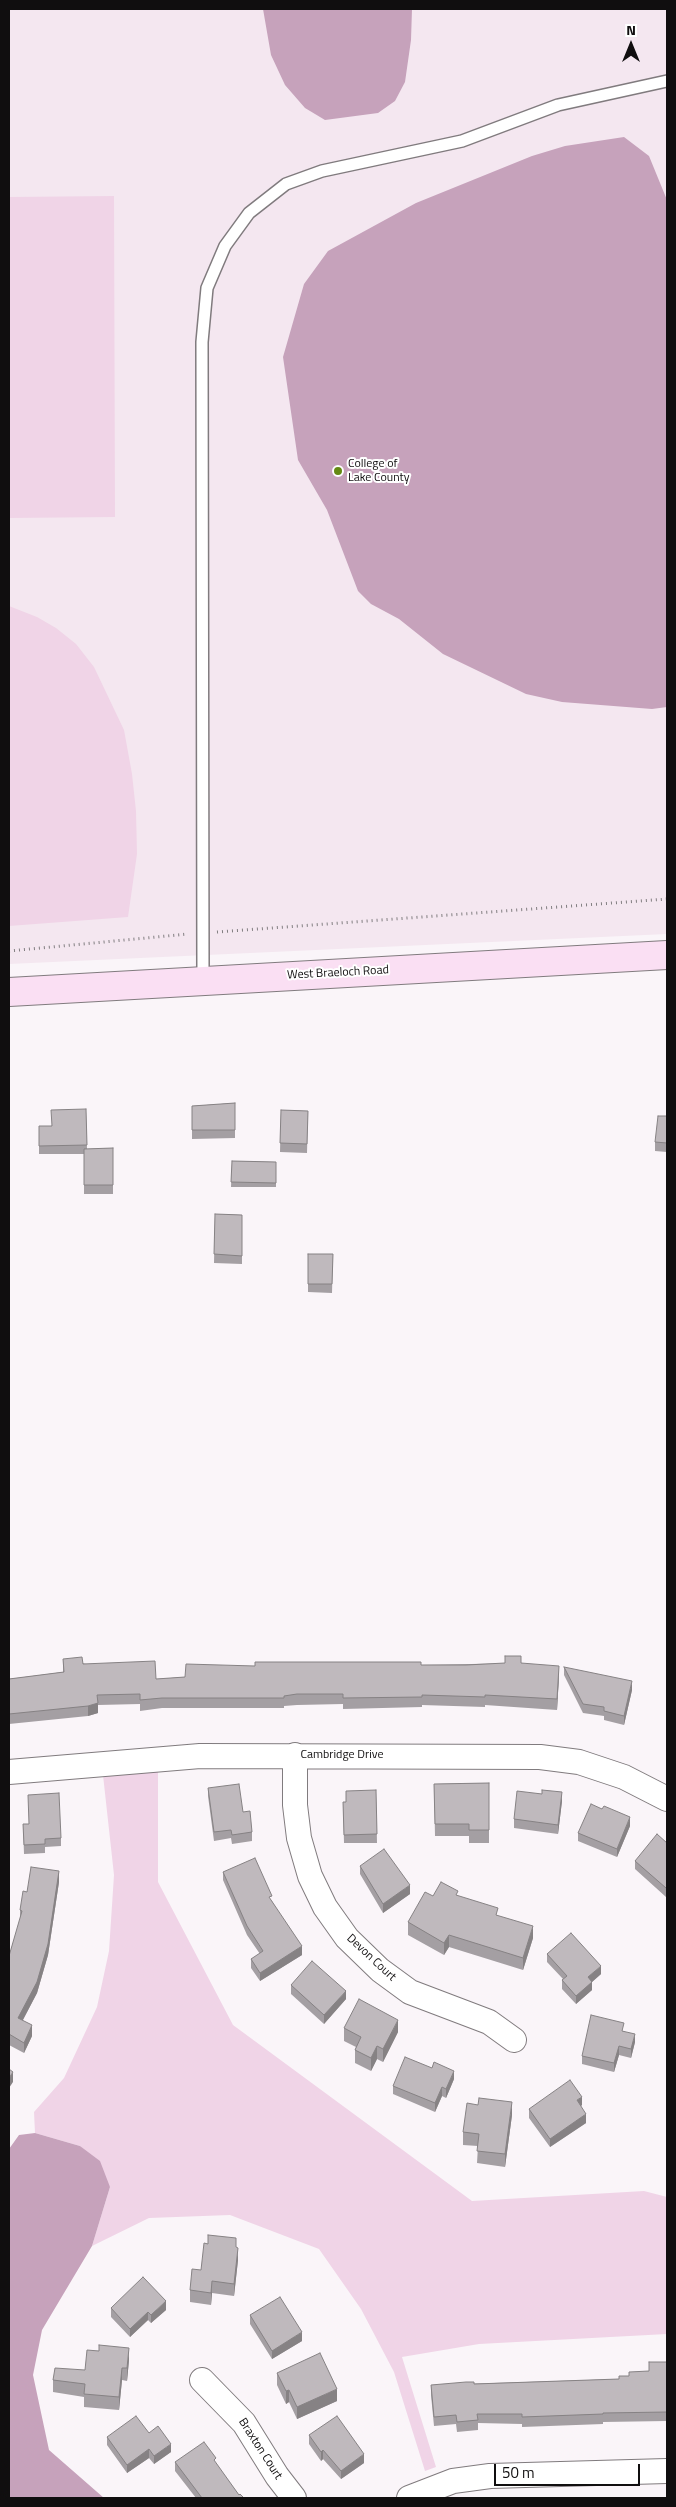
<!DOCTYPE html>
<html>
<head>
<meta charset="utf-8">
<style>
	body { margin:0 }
	#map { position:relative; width:676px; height:2507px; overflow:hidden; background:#faf5f9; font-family:"Titillium Web",sans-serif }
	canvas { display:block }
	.frame { position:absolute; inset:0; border:10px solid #100e0f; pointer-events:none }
	.north { position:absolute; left:606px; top:20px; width:50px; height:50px; -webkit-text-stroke:4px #fff; paint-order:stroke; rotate:0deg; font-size:14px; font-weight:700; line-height:20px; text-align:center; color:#100e0f }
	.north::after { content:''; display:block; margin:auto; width:18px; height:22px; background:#100e0f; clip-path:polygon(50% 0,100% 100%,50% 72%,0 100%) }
	.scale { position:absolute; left:494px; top:2464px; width:146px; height:22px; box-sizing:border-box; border:2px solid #100e0f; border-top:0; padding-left:6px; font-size:15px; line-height:18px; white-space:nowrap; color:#100e0f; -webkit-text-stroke:4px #fff; paint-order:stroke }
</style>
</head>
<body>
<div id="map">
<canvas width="676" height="2507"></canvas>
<div class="frame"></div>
<div class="north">N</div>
<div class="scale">50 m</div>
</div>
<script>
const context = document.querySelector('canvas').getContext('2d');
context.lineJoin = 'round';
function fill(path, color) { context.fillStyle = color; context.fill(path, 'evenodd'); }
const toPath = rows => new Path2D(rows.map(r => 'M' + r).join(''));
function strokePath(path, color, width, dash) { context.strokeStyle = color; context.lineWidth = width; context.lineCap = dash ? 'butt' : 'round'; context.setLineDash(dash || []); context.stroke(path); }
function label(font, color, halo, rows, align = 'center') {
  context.font = font + ' "Titillium Web",sans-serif'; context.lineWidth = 4; context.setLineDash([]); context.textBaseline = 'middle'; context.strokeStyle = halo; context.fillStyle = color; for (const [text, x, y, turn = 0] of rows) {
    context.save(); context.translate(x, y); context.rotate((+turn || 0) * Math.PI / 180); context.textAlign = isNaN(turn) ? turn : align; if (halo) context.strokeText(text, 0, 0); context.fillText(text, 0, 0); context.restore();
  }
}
const built = toPath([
	[9,9,667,9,667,934,9,964]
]);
const green = toPath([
	[114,196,115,517,9,518,9,197],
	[9,606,37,617,56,628,76,644,94,667,124,730,132,774,136,811,137,854,128,917,9,926],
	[158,1771,158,1882,233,2025,472,2201,644,2191,667,2197,667,2334,479,2344,402,2357,436,2467,425,2471,394,2372,361,2309,319,2249,230,2215,149,2218,92,2246,110,2187,80,2146,35,2133,34,2112,64,2078,97,2007,109,1951,114,1875,103,1775]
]);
const water = toPath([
	[263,9,412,9,411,40,405,82,395,101,378,113,325,120,305,108,285,85,271,55],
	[624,137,649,156,667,200,667,707,652,709,562,702,526,694,443,654,399,619,371,604,358,591,327,510,298,460,283,357,304,284,328,251,416,203,532,156,565,146],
	[35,2133,80,2146,100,2161,110,2187,92,2246,42,2330,33,2375,49,2450,104,2498,9,2498,9,2149,19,2135]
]);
const path = toPath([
	[217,932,667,899],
	[9,951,188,934]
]);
const lane = toPath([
	[203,981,202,342,207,288,225,246,249,213,286,184,322,171,462,141,558,105,667,81]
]);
const street = toPath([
	[295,1755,295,1805,299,1838,310,1876,325,1907,347,1938,380,1970,410,1992,489,2022,514,2040],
	[9,1772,200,1756,540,1757,579,1762,624,1777,667,1799],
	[202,2380,244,2423,277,2476,294,2498],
	[409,2498,453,2481,490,2476,667,2471]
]);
const secondary = toPath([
	[9,992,667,955]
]);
const wall = toPath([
	[235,1103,235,1138,192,1139,192,1106],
	[86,1109,87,1149,113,1148,113,1194,84,1194,84,1154,39,1154,39,1126,51,1126],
	[281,1110,308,1111,307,1153,280,1152],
	[667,1116,667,1152,655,1151,655,1142],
	[232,1161,276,1162,276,1187,231,1187],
	[215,1214,242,1215,242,1264,214,1263],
	[308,1254,333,1254,332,1293,308,1292],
	[63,1659,156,1679,185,1677,255,1666,421,1665,521,1663,559,1676,557,1710,485,1705,485,1707,422,1705,422,1707,343,1709,343,1704,297,1705,284,1706,284,1708,162,1708,140,1711,140,1704,98,1705,98,1713,88,1716,9,1724,9,1679,63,1672],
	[564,1667,632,1690,624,1725,604,1720,604,1716,583,1713,564,1675],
	[489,1783,489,1843,469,1843,469,1836,435,1836,434,1784],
	[208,1788,243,1812,252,1832,252,1841,232,1844,231,1838,214,1841,208,1796],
	[376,1790,377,1843,344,1843,343,1802,346,1802],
	[562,1801,558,1834,514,1828,514,1819],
	[23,1824,61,1838,61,1846,45,1847,45,1853,24,1854],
	[630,1826,617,1857,578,1841,578,1833],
	[667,1843,666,1897,635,1869,635,1861],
	[360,1866,410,1894,383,1913,360,1874],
	[223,1872,272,1901,302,1955,260,1981,251,1968,251,1959,260,1954,247,1935,223,1880],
	[59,1882,48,1955,37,1993,23,2020,32,2036,24,2053,9,2045,9,1956,20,1920,20,1910,27,1892],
	[433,1896,458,1896,498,1916,533,1938,523,1970,449,1947,444,1955,408,1935,408,1922],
	[547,1954,601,1974,592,1982,592,1990,576,2004,562,1989,562,1980,563,1979,547,1962],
	[291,1985,346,1999,324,2024,291,1994],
	[344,2028,398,2032,383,2062,377,2059,371,2071,355,2063,355,2050,356,2047,344,2041],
	[624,2031,635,2042,631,2058,619,2055,614,2072,582,2064,582,2056],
	[454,2079,446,2098,442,2096,435,2112,393,2094,393,2086],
	[582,2105,581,2106,586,2123,550,2147,529,2118,529,2109],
	[512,2115,505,2167,477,2163,478,2146,463,2145,463,2132],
	[236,2247,238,2260,234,2296,212,2293,211,2305,190,2302,190,2290,201,2270],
	[111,2308,166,2310,151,2323,148,2320,130,2337,111,2317],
	[250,2315,302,2341,272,2359,250,2324],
	[129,2360,127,2381,122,2380,119,2410,84,2407,84,2397,53,2392,53,2380,85,2370],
	[667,2362,667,2421,603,2422,603,2424,522,2427,522,2424,478,2423,478,2430,457,2432,456,2424,434,2426,431,2395,431,2385,619,2379,629,2376,649,2371],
	[277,2373,337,2401,297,2419,289,2402,286,2404,277,2385],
	[149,2433,171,2452,154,2464,149,2458,127,2473,107,2445,107,2437],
	[309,2435,364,2463,341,2479,323,2459,321,2461,309,2444],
	[175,2462,216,2464,239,2495,244,2498,196,2498,175,2471]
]);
const shadedWall = toPath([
	[559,1666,559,1676,557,1710,557,1699],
	[632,1681,632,1690,624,1725,624,1716],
	[98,1703,98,1713,88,1716,88,1706],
	[562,1792,562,1801,558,1834,558,1825],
	[630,1817,630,1826,617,1857,617,1849],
	[59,1871,59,1882,48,1955,37,1993,18,2029,18,2018],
	[410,1885,410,1894,383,1913,383,1904],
	[533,1926,533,1938,523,1970,523,1958],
	[449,1935,449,1947,444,1955,444,1943],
	[302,1946,302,1955,260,1981,260,1973],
	[601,1966,601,1974,592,1982,592,1990,576,2004,576,1996,588,1977],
	[346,1991,346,1999,324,2024,324,2015],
	[398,2020,398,2032,383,2062,383,2049],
	[32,2025,32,2036,24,2053,24,2043],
	[635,2034,635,2042,631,2058,631,2049],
	[377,2046,377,2059,371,2071,371,2058],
	[619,2046,619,2055,614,2072,614,2063],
	[454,2071,454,2079,446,2098,446,2089],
	[13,2072,13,2082,9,2088,9,2078],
	[442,2087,442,2096,435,2112,435,2103],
	[582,2097,582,2105,577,2109,577,2100],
	[512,2102,512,2115,505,2167,505,2154],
	[586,2114,586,2123,550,2147,550,2139],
	[238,2248,238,2260,234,2296,234,2284],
	[212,2281,212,2293,211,2305,211,2293],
	[166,2301,166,2310,151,2323,151,2315],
	[148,2312,148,2320,130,2337,130,2329],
	[302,2332,302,2341,272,2359,272,2351],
	[129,2348,129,2360,127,2381,127,2368],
	[122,2368,122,2380,119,2410,119,2397],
	[337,2389,337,2401,297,2419,297,2407],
	[289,2390,289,2402,286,2404,286,2391],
	[171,2444,171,2452,154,2464,154,2456],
	[149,2449,149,2458,127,2473,127,2465],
	[323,2450,323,2459,321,2461,321,2452],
	[364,2454,364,2463,341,2479,341,2471]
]);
const building = toPath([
	[235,1103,235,1130,192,1130,192,1106,235,1103],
	[86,1109,87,1145,39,1146,39,1126,52,1126,51,1110,86,1109],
	[281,1110,308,1111,307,1144,280,1143,281,1110],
	[658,1116,667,1116,667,1143,655,1142,658,1116],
	[113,1148,113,1185,84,1185,84,1149,113,1148],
	[232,1161,276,1162,276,1183,231,1182,232,1161],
	[215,1214,242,1215,242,1256,214,1254,215,1214],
	[308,1254,333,1254,332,1284,308,1284,308,1254],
	[505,1656,521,1656,521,1663,559,1666,557,1699,485,1695,485,1697,422,1695,422,1697,343,1698,343,1694,297,1694,284,1696,284,1698,162,1698,140,1700,140,1694,97,1695,98,1703,88,1706,9,1714,9,1679,64,1672,63,1659,82,1657,83,1664,155,1661,156,1679,185,1677,186,1664,255,1666,255,1662,421,1662,421,1665,466,1665,505,1663,505,1656],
	[564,1667,632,1681,624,1716,604,1711,604,1707,583,1704,564,1667],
	[489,1783,489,1830,469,1830,469,1824,435,1824,434,1784,489,1783],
	[239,1784,243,1812,250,1811,252,1832,232,1835,231,1830,214,1832,208,1788,239,1784],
	[376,1790,377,1834,344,1835,343,1802,346,1802,346,1791,376,1790],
	[542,1790,562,1792,558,1825,514,1819,517,1791,542,1794,542,1790],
	[59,1793,61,1838,45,1839,45,1844,24,1845,23,1824,29,1824,28,1795,59,1793],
	[591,1804,602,1809,604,1806,630,1817,617,1849,578,1833,591,1804],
	[657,1834,667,1843,667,1887,666,1888,635,1861,657,1834],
	[384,1849,410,1885,383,1904,360,1866,384,1849],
	[255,1858,272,1896,269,1897,302,1946,260,1973,251,1959,263,1951,247,1926,223,1872,255,1858],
	[31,1867,59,1871,48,1944,37,1982,18,2018,32,2025,24,2043,9,2034,9,1956,22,1911,20,1910,23,1891,27,1892,31,1867],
	[441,1882,458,1891,456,1895,498,1908,496,1915,533,1926,523,1958,449,1935,444,1943,408,1922,425,1892,433,1896,441,1882],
	[571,1933,601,1966,588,1977,592,1982,576,1996,562,1980,567,1976,547,1954,571,1933],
	[312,1961,346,1991,324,2015,291,1985,312,1961],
	[359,1999,398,2020,383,2049,377,2046,371,2058,355,2050,361,2037,344,2028,359,1999],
	[591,2015,624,2023,622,2031,635,2034,631,2049,619,2046,614,2063,582,2056,591,2015],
	[405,2057,432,2068,434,2062,454,2071,446,2089,442,2087,435,2103,393,2086,405,2057],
	[9,2069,13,2072,9,2078,9,2069],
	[570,2080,582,2097,577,2100,586,2114,550,2139,529,2109,570,2080],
	[479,2098,512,2102,505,2154,477,2151,479,2134,463,2132,467,2103,478,2105,479,2098],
	[208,2235,236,2238,236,2247,238,2248,234,2284,212,2281,211,2293,190,2290,192,2269,201,2270,204,2243,208,2244,208,2235],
	[143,2277,166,2301,151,2315,148,2312,130,2329,111,2308,143,2277],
	[280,2297,302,2332,272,2351,250,2315,280,2297],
	[99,2345,129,2348,127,2368,122,2368,119,2397,84,2394,85,2384,53,2380,55,2368,85,2370,87,2350,99,2351,99,2345],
	[320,2353,337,2389,297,2407,289,2390,286,2391,277,2373,320,2353],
	[649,2362,667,2362,667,2412,603,2413,603,2414,522,2417,522,2414,477,2414,478,2420,457,2422,456,2415,434,2417,431,2385,466,2382,474,2382,474,2384,619,2379,619,2376,629,2376,629,2372,649,2371,649,2362],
	[136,2416,149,2433,158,2426,171,2444,154,2456,149,2449,127,2465,107,2437,136,2416],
	[337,2416,364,2454,341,2471,323,2450,321,2452,309,2435,337,2416],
	[204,2442,216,2458,214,2460,239,2495,240,2494,244,2498,202,2498,175,2462,204,2442]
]);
const markers = [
	[338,471,5,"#648a13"]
];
const poiNames = [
	["College of",348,464],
	["Lake County",348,478]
];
const streetNames = [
	["West Braeloch Road",338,973,-3],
	["Cambridge Drive",342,1755],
	["Devon Court",371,1958,43],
	["Braxton Court",260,2449,57]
];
fill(built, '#f4e7f0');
fill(green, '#f0d4e7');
fill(water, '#c6a2bb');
strokePath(lane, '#807b7e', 14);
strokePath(street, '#807b7e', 26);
strokePath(secondary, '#807b7e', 30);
strokePath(path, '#817e80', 3, [1, 4]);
strokePath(lane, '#fff', 11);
strokePath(street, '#fff', 24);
strokePath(secondary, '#fadff3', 28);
fill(wall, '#a49fa3');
fill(shadedWall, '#868284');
fill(building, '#bfb9bd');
strokePath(building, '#868284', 1);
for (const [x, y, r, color] of markers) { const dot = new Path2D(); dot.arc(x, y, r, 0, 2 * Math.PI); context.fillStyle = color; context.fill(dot); strokePath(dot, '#fff', 2); }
label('12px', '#100e0f', '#fff', poiNames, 'left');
label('12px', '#100e0f', '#fff', streetNames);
</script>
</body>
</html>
